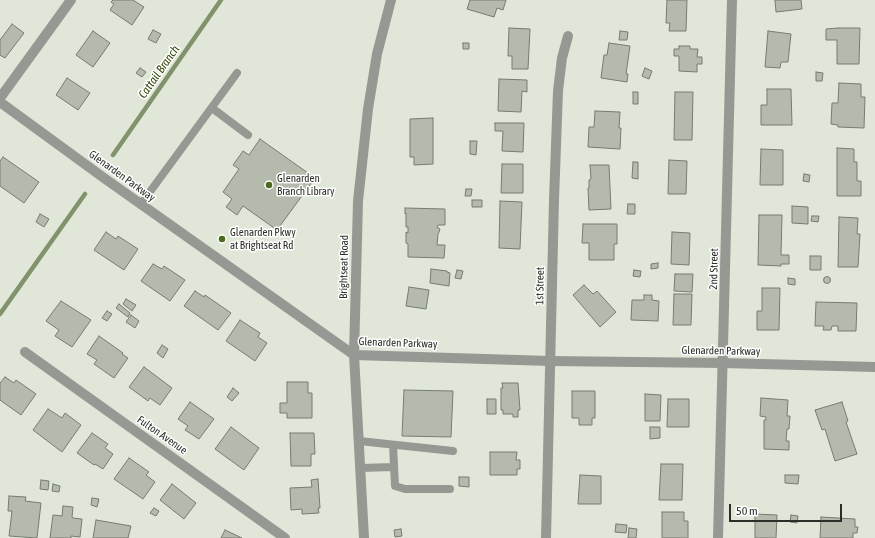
<!DOCTYPE html>
<html>
<head>
<meta charset="utf-8">
<style>
	body { margin:0 }
	#map { position:relative; width:875px; height:538px; overflow:hidden; background:#e0e7d9; font-family:"Asap Condensed",sans-serif }
	canvas { display:block }
	.scale { position:absolute; left:729px; top:504px; width:113px; height:18px; box-sizing:border-box; border:2px solid #2c2f29; border-top:0; padding-left:5px; font-size:12px; line-height:14px; white-space:nowrap; color:#2c2f29; -webkit-text-stroke:3px #fff; paint-order:stroke }
</style>
</head>
<body>
<div id="map">
<canvas width="875" height="538"></canvas>
<div class="scale">50 m</div>
</div>
<script>
const context = document.querySelector('canvas').getContext('2d');
context.lineJoin = 'round';
const toPath = rows => new Path2D(rows.map(r => 'M' + r).join(''));
function strokePath(path, color, width, dash) { context.strokeStyle = color; context.lineWidth = width; context.lineCap = dash ? 'butt' : 'round'; context.setLineDash(dash || []); context.stroke(path); }
function fill(path, color) { context.fillStyle = color; context.fill(path, 'evenodd'); }
function label(font, color, halo, rows, align = 'center') {
  context.font = font + ' "Asap Condensed",sans-serif'; context.lineWidth = 3; context.setLineDash([]); context.textBaseline = 'middle'; context.strokeStyle = halo; context.fillStyle = color; for (const [text, x, y, turn = 0] of rows) {
    context.save(); context.translate(x, y); context.rotate((+turn || 0) * Math.PI / 180); context.textAlign = isNaN(turn) ? turn : align; if (halo) context.strokeText(text, 0, 0); context.fillText(text, 0, 0); context.restore();
  }
}
const stream = toPath([
	[113,155,221,0],
	[0,314,85,194]
]);
const building = toPath([
	[113,0,133,0,144,7,132,25,110,10,114,4,111,2,113,0],
	[470,0,506,0,503,10,497,8,494,17,467,9,470,0],
	[667,0,687,0,686,31,669,31,670,23,666,23,667,0],
	[775,0,801,0,802,9,776,12,775,0],
	[12,24,24,33,5,58,0,55,0,40,12,24],
	[509,28,530,29,528,69,512,69,512,56,508,56,509,28],
	[838,28,860,28,859,64,837,64,837,40,826,40,826,29,838,28],
	[153,30,161,34,156,43,148,39,153,30],
	[93,31,110,43,93,67,76,55,93,31],
	[620,31,628,32,627,40,619,40,620,31],
	[768,31,791,34,788,62,781,62,780,68,765,67,768,31],
	[463,43,469,43,469,49,463,49,463,43],
	[609,43,630,46,626,74,628,74,627,82,601,78,604,55,607,55,609,43],
	[679,46,690,46,690,49,698,49,697,57,702,57,702,64,697,64,697,72,679,71,679,56,674,56,674,49,679,49,679,46],
	[140,68,146,72,142,77,136,73,140,68],
	[645,68,652,71,649,79,642,76,645,68],
	[816,72,823,73,822,81,816,81,816,72],
	[67,78,90,93,78,110,56,95,67,78],
	[499,79,527,80,527,92,522,91,521,112,498,111,499,79],
	[839,83,861,84,861,97,865,97,864,128,838,127,838,125,831,124,832,103,838,103,839,83],
	[767,89,791,89,792,125,761,125,761,105,767,105,767,89],
	[633,92,638,92,638,104,633,104,633,92],
	[675,92,693,92,692,140,674,140,675,92],
	[595,111,620,112,619,128,621,128,620,149,588,147,589,127,594,127,595,111],
	[433,118,433,164,414,165,414,157,410,157,410,119,433,118],
	[495,123,524,123,523,152,502,151,503,131,495,131,495,123],
	[260,139,315,178,277,230,243,206,237,215,226,207,232,199,223,192,239,169,233,165,243,151,249,155,260,139],
	[470,141,477,141,476,155,470,154,470,141],
	[837,148,854,149,854,162,857,162,857,181,861,181,861,196,837,196,837,148],
	[761,149,783,150,783,185,760,185,761,149],
	[3,157,39,182,24,203,0,186,0,161,3,157],
	[669,160,687,161,686,194,668,194,669,160],
	[633,162,638,162,638,179,632,178,633,162],
	[502,164,523,164,523,193,501,193,502,164],
	[590,165,609,165,611,209,589,210,588,188,589,188,589,180,591,179,590,165],
	[804,174,810,175,809,182,803,181,804,174],
	[466,189,472,189,471,196,465,196,466,189],
	[472,200,482,200,482,207,472,207,472,200],
	[500,201,522,202,520,249,499,248,500,201],
	[628,204,635,204,635,214,627,214,628,204],
	[792,206,808,207,808,224,792,223,792,206],
	[405,208,445,209,445,225,438,225,437,227,440,229,439,232,438,234,437,245,445,245,444,258,408,257,408,244,406,243,406,232,408,233,408,227,406,227,406,213,405,214,405,208],
	[40,214,49,219,44,227,36,222,40,214],
	[759,215,782,215,781,255,789,255,789,264,781,264,781,266,758,265,759,215],
	[812,216,819,216,818,222,811,221,812,216],
	[839,217,858,218,857,234,860,234,858,267,838,267,839,217],
	[583,224,617,224,617,244,614,244,614,260,589,260,589,243,582,243,583,224],
	[106,232,116,239,118,236,138,249,124,270,94,250,106,232],
	[672,232,690,233,689,265,671,264,672,232],
	[810,256,821,256,821,270,810,270,810,256],
	[658,263,658,268,651,269,651,264,658,263],
	[153,264,162,269,164,266,185,280,170,301,141,281,153,264],
	[431,269,447,271,447,272,450,273,449,286,430,283,431,269],
	[457,270,463,271,461,279,455,278,457,270],
	[634,270,641,271,640,277,633,276,634,270],
	[675,274,693,274,692,292,674,291,675,274],
	'823.5 280a3.5 3.5 0 1 1 7 0a3.5 3.5 0 1 1-7 0Z',
	[788,278,795,279,795,285,788,284,788,278],
	[584,285,593,294,597,291,616,312,600,327,573,295,584,285],
	[409,287,429,290,426,309,406,306,409,287],
	[762,288,780,288,779,330,757,330,757,311,762,311,762,288],
	[195,291,204,297,205,295,231,313,218,330,184,306,195,291],
	[674,294,692,294,691,325,673,325,674,294],
	[644,295,652,295,652,300,659,301,658,321,631,320,632,300,644,300,644,295],
	[126,299,136,305,132,311,123,304,126,299],
	[61,301,91,320,72,347,55,336,59,330,46,321,61,301],
	[816,302,857,303,856,331,838,331,838,326,832,326,831,330,823,330,824,326,815,326,816,302],
	[119,304,130,313,128,317,116,308,119,304],
	[107,311,112,314,107,321,102,318,107,311],
	[131,315,139,321,135,328,126,322,131,315],
	[240,320,260,333,258,337,267,343,255,361,226,341,240,320],
	[99,336,123,353,122,354,128,358,114,378,94,364,97,360,87,354,99,336],
	[162,345,168,349,163,358,157,353,162,345],
	[144,367,172,388,160,405,150,398,148,401,129,387,144,367],
	[5,377,14,383,16,380,36,394,21,415,0,400,0,383,5,377],
	[287,382,308,382,308,393,312,393,312,418,287,418,287,413,280,413,280,403,287,403,287,382],
	[502,383,518,383,520,410,518,410,518,417,513,417,513,414,503,414,503,410,501,410,501,388,503,388,502,383],
	[233,388,239,393,232,401,227,397,233,388],
	[404,390,453,391,451,437,402,436,404,390],
	[572,391,595,391,595,418,592,418,592,425,579,425,579,418,572,418,572,391],
	[645,394,661,395,660,421,645,421,645,394],
	[761,398,788,400,787,416,790,416,789,429,787,429,786,441,789,441,789,450,764,449,764,420,766,420,766,417,760,416,761,398],
	[487,399,496,399,496,414,487,414,487,399],
	[668,399,689,399,689,427,667,427,668,399],
	[190,402,214,419,199,439,185,430,188,426,178,419,190,402],
	[842,402,848,421,846,422,857,454,835,461,825,429,822,430,815,410,842,402],
	[48,409,62,418,65,413,81,425,62,452,33,430,48,409],
	[231,427,259,448,244,470,215,449,231,427],
	[650,427,660,427,660,438,650,439,650,427],
	[92,433,108,444,105,448,113,454,103,469,95,464,94,465,77,453,92,433],
	[290,433,314,433,315,454,311,454,311,466,291,466,290,433],
	[490,452,517,452,516,460,520,460,520,469,517,469,517,475,490,475,490,452],
	[129,458,149,472,146,475,155,482,143,499,114,479,129,458],
	[661,464,683,464,682,500,659,500,661,464],
	[580,475,601,476,601,504,578,504,580,475],
	[785,475,799,475,798,484,785,483,785,475],
	[459,477,469,477,469,487,459,486,459,477],
	[318,479,320,508,318,508,319,513,302,514,302,509,291,510,290,488,312,487,311,480,318,479],
	[41,480,49,481,48,490,40,489,41,480],
	[53,484,60,486,59,492,52,491,53,484],
	[172,484,196,503,184,519,160,500,172,484],
	[9,496,26,497,25,501,41,503,37,538,9,536,12,511,8,511,9,496],
	[92,498,99,499,97,507,91,505,92,498],
	[63,506,73,507,72,517,73,518,82,519,80,537,71,536,71,538,50,538,53,515,62,516,63,506],
	[154,508,159,511,156,516,150,513,154,508],
	[662,512,684,512,684,521,688,521,688,538,662,538,662,512],
	[755,514,777,515,776,538,755,538,755,514],
	[791,515,798,516,797,523,790,522,791,515],
	[821,517,855,519,855,527,858,527,857,533,853,533,853,538,820,538,821,517],
	[96,520,131,526,128,538,93,538,96,520],
	[616,524,627,525,626,533,615,532,616,524],
	[629,528,637,529,636,538,628,538,629,528],
	[401,529,402,536,395,537,394,530,401,529],
	[225,530,242,538,221,538,225,530]
]);
const service = toPath([
	[212,108,248,135],
	[141,204,237,73],
	[359,441,453,451],
	[393,445,395,486,405,489,450,489],
	[360,468,394,467]
]);
const minor = toPath([
	[0,98,71,0],
	[25,352,285,538],
	[546,538,554,200,558,91,562,58,568,36],
	[718,538,732,0]
]);
const tertiary = toPath([
	[0,102,104,178,354,355,550,361,723,363,875,367],
	[364,538,354,355,358,201,368,109,377,54,391,0]
]);
const markers = [
	[269,185,4,"#4c6a1e"],
	[222,239,4,"#4c6a1e"]
];
const streetNames = [
	["Glenarden Parkway",122,176,36],
	["Brightseat Road",344,267,-89],
	["2nd Street",714,269,-89],
	["1st Street",540,286,-89],
	["Glenarden Parkway",398,343,2],
	["Glenarden Parkway",721,351,1],
	["Fulton Avenue",162,435,35]
];
const poiNames = [
	["Glenarden",277,179],
	["Branch Library",277,192],
	["Glenarden Pkwy",230,233],
	["at Brightseat Rd",230,246]
];
const waterNames = [
	["Cattail Branch",159,72,-55]
];
strokePath(stream, '#81936c', 4.5);
fill(building, '#b4bbad');
strokePath(building, '#767c70', 1);
strokePath(service, '#969993', 8);
strokePath(minor, '#969993', 10);
strokePath(tertiary, '#969993', 10);
for (const [x, y, r, color] of markers) { const dot = new Path2D(); dot.arc(x, y, r, 0, 2 * Math.PI); context.fillStyle = color; context.fill(dot); strokePath(dot, '#fff', 1.5); }
label('11px', '#2c2f29', '#fff', streetNames);
label('11px', '#2c2f29', '#fff', poiNames, 'left');
label('italic 12px', '#334a0b', '#fff', waterNames);
</script>
</body>
</html>
